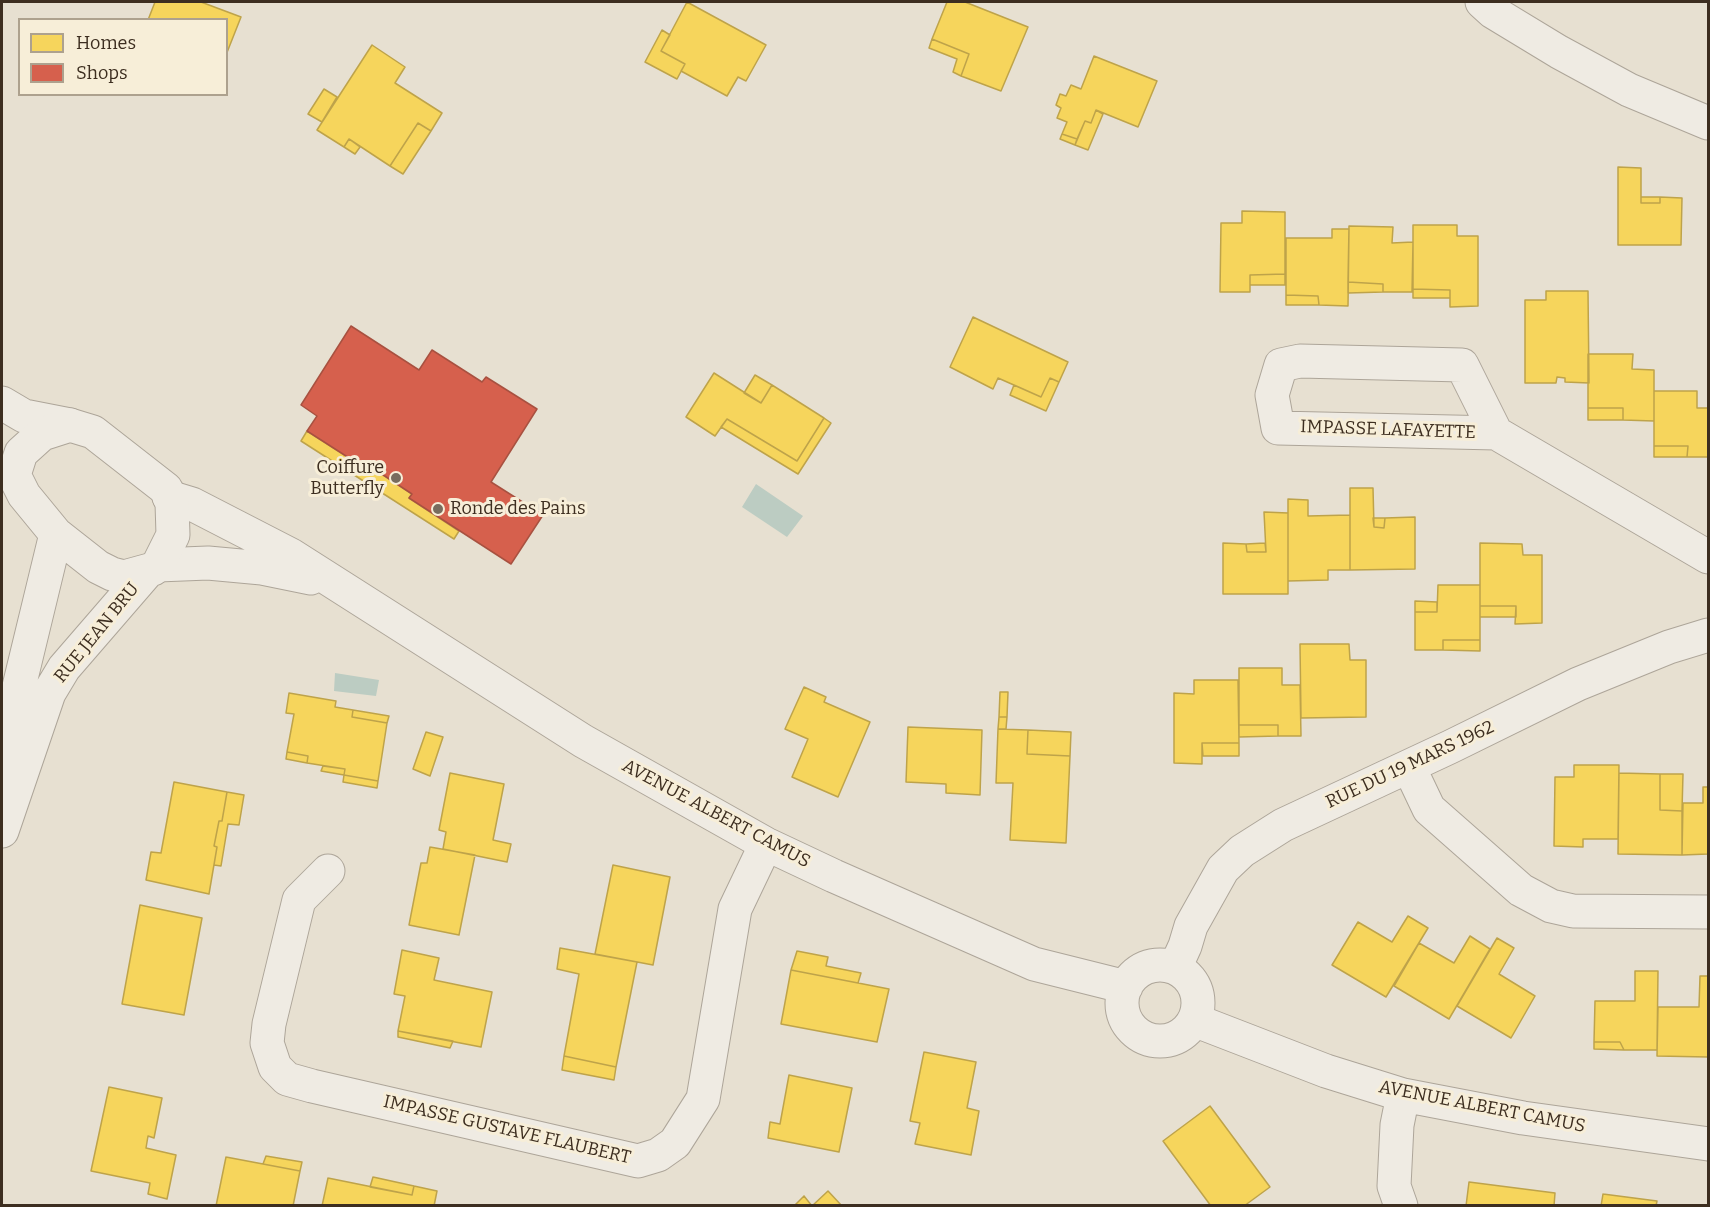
<!DOCTYPE html>
<html>
<head>
<meta charset="utf-8">
<style>
	body { margin:0 }
	#map { position:relative; width:1710px; height:1207px; overflow:hidden; background:#e7e0d1; font-family:Bitter,serif }
	canvas { display:block }
	.frame { position:absolute; inset:0; border:3px solid #3d2e20; pointer-events:none }
	.legend { position:absolute; left:18px; top:18px; width:210px; height:78px; box-sizing:border-box; background:#f7eed8; border:2px solid #ada18e; margin:0; padding:8px 10px; list-style:none; font-size:18px; color:#3d2e20 }
	.legend li { display:flex; align-items:center; gap:12px; height:30px }
	.legend b { width:30px; border:2px solid #ada18e }
</style>
</head>
<body>
<div id="map">
<canvas width="1710" height="1207"></canvas>
<div class="frame"></div>
<ul class="legend">
<li><b style="height:16px;background:#f6d55c"></b>Homes</li>
<li><b style="height:16px;background:#d6604d"></b>Shops</li>
</ul>
</div>
<script>
const context = document.querySelector('canvas').getContext('2d');
context.lineJoin = 'round';
function fill(path, color) { context.fillStyle = color; context.fill(path, 'evenodd'); }
const toPath = rows => new Path2D(rows.map(r => 'M' + r).join(''));
function strokePath(path, color, width, dash) { context.strokeStyle = color; context.lineWidth = width; context.lineCap = dash ? 'butt' : 'round'; context.setLineDash(dash || []); context.stroke(path); }
function label(font, color, halo, rows, align = 'center') {
  context.font = font + ' Bitter,serif'; context.lineWidth = 6; context.setLineDash([]); context.textBaseline = 'middle'; context.strokeStyle = halo; context.fillStyle = color; for (const [text, x, y, turn = 0] of rows) {
    context.save(); context.translate(x, y); context.rotate((+turn || 0) * Math.PI / 180); context.textAlign = isNaN(turn) ? turn : align; if (halo) context.strokeText(text, 0, 0); context.fillText(text, 0, 0); context.restore();
  }
}
const water = toPath([
	[756,484,803,516,787,537,742,507],
	[335,673,379,680,376,696,334,691]
]);
const homes = toPath([
	[155,2,201,2,241,17,226,55,226,20,148,20,155,2],
	[687,2,766,45,746,81,738,77,727,96,681,71,685,64,661,51,687,2],
	[947,2,965,2,1028,27,1001,91,961,76,969,54,932,39,947,2],
	[662,30,670,35,661,51,685,64,677,79,645,62,662,30],
	[932,39,969,54,961,76,953,72,957,59,929,48,932,39],
	[372,45,405,67,395,83,442,113,431,131,418,123,390,166,349,139,344,147,317,130,372,45],
	[1094,56,1157,81,1138,127,1096,110,1091,123,1085,121,1077,139,1062,134,1067,122,1057,118,1061,108,1056,105,1060,94,1066,96,1071,85,1081,89,1094,56],
	[324,89,337,97,322,122,308,114,324,89],
	[1096,110,1103,114,1088,150,1075,145,1085,121,1091,123,1096,110],
	[418,123,431,131,403,174,390,166,418,123],
	[1062,134,1077,139,1075,145,1060,139,1062,134],
	[349,139,360,147,355,154,344,147,349,139],
	[1618,167,1641,168,1641,203,1660,203,1660,197,1682,198,1681,245,1618,245,1618,167],
	[1641,197,1660,197,1660,203,1641,203,1641,197],
	[1242,211,1285,212,1285,274,1250,275,1250,292,1220,292,1221,223,1242,223,1242,211],
	[1413,225,1457,225,1457,236,1478,236,1478,306,1450,307,1450,290,1413,289,1413,225],
	[1349,226,1393,227,1392,243,1413,242,1412,292,1383,292,1383,284,1348,282,1349,226],
	[1332,229,1349,229,1348,306,1319,305,1318,296,1286,295,1286,238,1332,238,1332,229],
	[1285,274,1285,285,1250,285,1250,275,1285,274],
	[1348,282,1383,284,1383,292,1348,293,1348,282],
	[1413,289,1450,290,1450,298,1413,298,1413,289],
	[1546,291,1588,291,1589,383,1565,382,1565,378,1557,377,1556,383,1525,383,1525,300,1546,300,1546,291],
	[1286,295,1318,296,1319,305,1286,305,1286,295],
	[973,317,1068,362,1059,382,1050,378,1041,397,998,378,993,389,950,367,973,317],
	[1588,354,1633,354,1632,369,1654,370,1654,421,1623,420,1623,408,1588,408,1588,354],
	[714,373,761,403,772,385,824,418,797,461,727,419,715,436,686,417,714,373],
	[755,375,772,385,761,403,744,393,755,375],
	[1050,378,1059,382,1046,411,1010,395,1014,385,1041,397,1050,378],
	[1654,391,1697,391,1697,408,1708,408,1708,457,1687,457,1688,446,1654,446,1654,391],
	[1588,408,1623,408,1623,420,1588,420,1588,408],
	[824,418,831,423,798,474,721,427,727,419,797,461,824,418],
	[307,431,360,465,362,461,412,494,409,498,459,531,454,539,301,441,307,431],
	[1654,446,1688,446,1687,457,1654,457,1654,446],
	[1350,488,1373,488,1374,527,1384,528,1385,518,1415,517,1415,569,1350,570,1350,488],
	[1288,499,1308,500,1308,516,1350,515,1350,570,1328,570,1328,580,1288,581,1288,499],
	[1264,512,1288,513,1288,594,1223,594,1223,543,1246,544,1247,552,1266,552,1264,512],
	[1373,518,1385,518,1384,528,1374,527,1373,518],
	[1265,543,1266,552,1247,552,1246,544,1265,543],
	[1480,543,1522,544,1523,555,1542,555,1542,623,1515,624,1516,606,1480,606,1480,543],
	[1438,585,1480,585,1480,640,1443,640,1443,650,1415,650,1415,612,1437,612,1438,585],
	[1415,601,1437,602,1437,612,1415,612,1415,601],
	[1480,606,1516,606,1516,617,1480,617,1480,606],
	[1443,640,1480,640,1480,651,1443,650,1443,640],
	[1300,644,1349,644,1350,660,1366,660,1366,717,1301,718,1300,644],
	[1239,668,1282,668,1282,685,1300,685,1301,736,1278,736,1278,725,1239,725,1239,668],
	[1194,680,1238,680,1239,743,1202,743,1202,764,1174,763,1174,693,1194,694,1194,680],
	[804,687,826,697,824,702,870,722,838,797,792,777,808,739,785,729,804,687],
	[1000,692,1008,692,1007,717,999,717,1000,692],
	[289,693,336,701,335,707,353,710,352,717,387,723,378,781,344,775,345,769,307,763,308,756,287,752,294,714,286,713,289,693],
	[353,710,389,716,387,723,352,717,353,710],
	[999,717,1007,717,1006,729,998,729,999,717],
	[1239,725,1278,725,1278,736,1239,737,1239,725],
	[908,727,982,730,980,795,946,793,946,784,906,782,908,727],
	[998,729,1028,730,1027,754,1070,756,1066,843,1010,840,1013,783,996,783,998,729],
	[1028,730,1071,732,1070,756,1027,754,1028,730],
	[426,732,443,737,430,776,413,769,426,732],
	[1202,743,1239,743,1239,756,1203,756,1202,743],
	[287,752,308,756,307,763,286,759,287,752],
	[1574,765,1619,765,1618,839,1583,839,1583,847,1554,846,1555,777,1574,777,1574,765],
	[323,766,345,769,344,775,321,771,323,766],
	[450,773,504,784,493,840,511,844,507,862,443,849,446,832,439,830,450,773],
	[1619,773,1660,774,1660,810,1682,811,1682,855,1618,854,1619,773],
	[1660,774,1683,774,1682,811,1660,810,1660,774],
	[344,775,378,781,377,788,343,782,344,775],
	[174,782,227,792,222,821,219,821,214,846,217,847,209,894,146,880,151,852,161,853,174,782],
	[1703,787,1708,787,1708,854,1682,855,1683,803,1703,803,1703,787],
	[227,792,244,795,239,825,228,824,221,866,214,865,217,847,214,846,219,821,222,821,227,792],
	[430,847,475,855,459,935,409,925,421,863,427,863,430,847],
	[613,865,670,877,653,965,595,954,613,865],
	[140,905,202,918,184,1015,122,1004,140,905],
	[1408,916,1428,928,1386,997,1332,965,1358,922,1392,942,1408,916],
	[1470,936,1490,949,1449,1019,1394,986,1419,943,1454,963,1470,936],
	[1497,938,1514,948,1499,974,1535,996,1511,1038,1457,1006,1497,938],
	[560,948,637,962,616,1067,564,1056,579,974,557,969,560,948],
	[402,950,439,958,434,980,492,992,481,1047,398,1031,405,996,394,994,402,950],
	[797,951,828,957,826,966,861,973,858,983,791,970,797,951],
	[791,970,889,989,877,1042,781,1024,791,970],
	[1635,971,1658,971,1657,1050,1624,1050,1620,1042,1594,1042,1595,1001,1635,1001,1635,971],
	[1700,976,1708,976,1708,1057,1657,1056,1658,1007,1699,1007,1700,976],
	[398,1031,453,1041,450,1048,398,1037,398,1031],
	[1594,1042,1620,1042,1624,1050,1594,1049,1594,1042],
	[924,1052,976,1062,967,1108,979,1111,971,1155,915,1144,920,1123,910,1121,924,1052],
	[564,1056,616,1067,614,1080,562,1070,564,1056],
	[789,1075,852,1088,839,1152,768,1138,770,1122,780,1124,789,1075],
	[109,1087,162,1098,154,1138,148,1136,146,1148,176,1155,167,1199,148,1194,150,1183,91,1171,109,1087],
	[1210,1106,1270,1187,1244,1206,1211,1206,1163,1141,1210,1106],
	[266,1156,302,1162,300,1171,263,1164,266,1156],
	[226,1157,300,1171,293,1206,216,1206,226,1157],
	[373,1177,414,1186,412,1195,370,1187,373,1177],
	[328,1178,412,1195,414,1186,437,1191,434,1206,322,1206,328,1178],
	[1469,1182,1555,1193,1554,1206,1466,1206,1469,1182],
	[828,1191,842,1206,812,1206,828,1191],
	[1603,1194,1657,1201,1656,1206,1601,1206,1603,1194],
	[804,1196,812,1206,794,1206,804,1196]
]);
const shops = toPath([
	[351,326,419,370,432,350,482,382,486,377,537,409,491,482,543,515,511,564,409,498,412,494,362,461,360,465,307,431,317,416,301,405,351,326]
]);
const minor = toPath([
	[1482,2,1493,12,1559,52,1629,90,1708,123],
	[2,403,24,416,70,425],
	[1496,433,1462,365,1300,361,1281,365,1272,395,1278,428,1496,433,1708,557],
	[169,497,192,504,291,555,583,741,766,844,834,876,1034,964,1126,987],
	[158,565,208,563,262,568,311,578],
	[1409,767,1429,809,1521,890,1551,906,1573,911,1708,912],
	[328,871,299,900,269,1024,267,1043,275,1067,287,1079,312,1086,638,1161,658,1155,675,1143,703,1099,735,909,766,844],
	'1122 1003a38 38 0 1 1 76 0a38 38 0 1 1-76 0Z',
	[1175,968,1185,946,1191,926,1223,869,1242,851,1283,825,1450,747,1578,684,1669,647,1708,635],
	[1194,1020,1326,1071,1403,1095,1523,1118,1708,1144],
	[1401,1206,1394,1186,1397,1125,1403,1095]
]);
const tertiary = toPath([
	[70,425,93,432,166,489,172,503,173,535,158,565,153,569,124,577,112,574,98,567,56,534,24,495,14,475,21,453,42,434,70,425],
	[2,779,9,728,56,534],
	[2,831,49,693,64,668,147,572]
]);
const markers = [
	[396,478,6,"#786c5e"],
	[438,509,6,"#786c5e"]
];
const streetNames = [
	["IMPASSE LAFAYETTE",1388,430,2],
	["RUE JEAN BRU",97,633,-51],
	["RUE DU 19 MARS 1962",1410,765,-25],
	["AVENUE ALBERT CAMUS",716,814,28],
	["AVENUE ALBERT CAMUS",1482,1107,11],
	["IMPASSE GUSTAVE FLAUBERT",507,1130,13]
];
const poiNames = [
	["Coiffure",384,468],
	["Butterfly",384,489],
	["Ronde des Pains",450,509,"left"]
];
fill(water, '#bcccc2');
fill(homes, '#f6d55c');
strokePath(homes, '#bea34a', 1.5);
fill(shops, '#d6604d');
strokePath(shops, '#a85140', 1.5);
strokePath(minor, '#ada599', 35);
strokePath(tertiary, '#ada599', 35);
strokePath(minor, '#efebe3', 33);
strokePath(tertiary, '#efebe3', 33);
for (const [x, y, r, color] of markers) { const dot = new Path2D(); dot.arc(x, y, r, 0, 2 * Math.PI); context.fillStyle = color; context.fill(dot); strokePath(dot, '#f7eed8', 2); }
label('18px', '#3d2e20', '#f7eed8', streetNames);
label('18px', '#3d2e20', '#f7eed8', poiNames, 'right');
</script>
</body>
</html>
